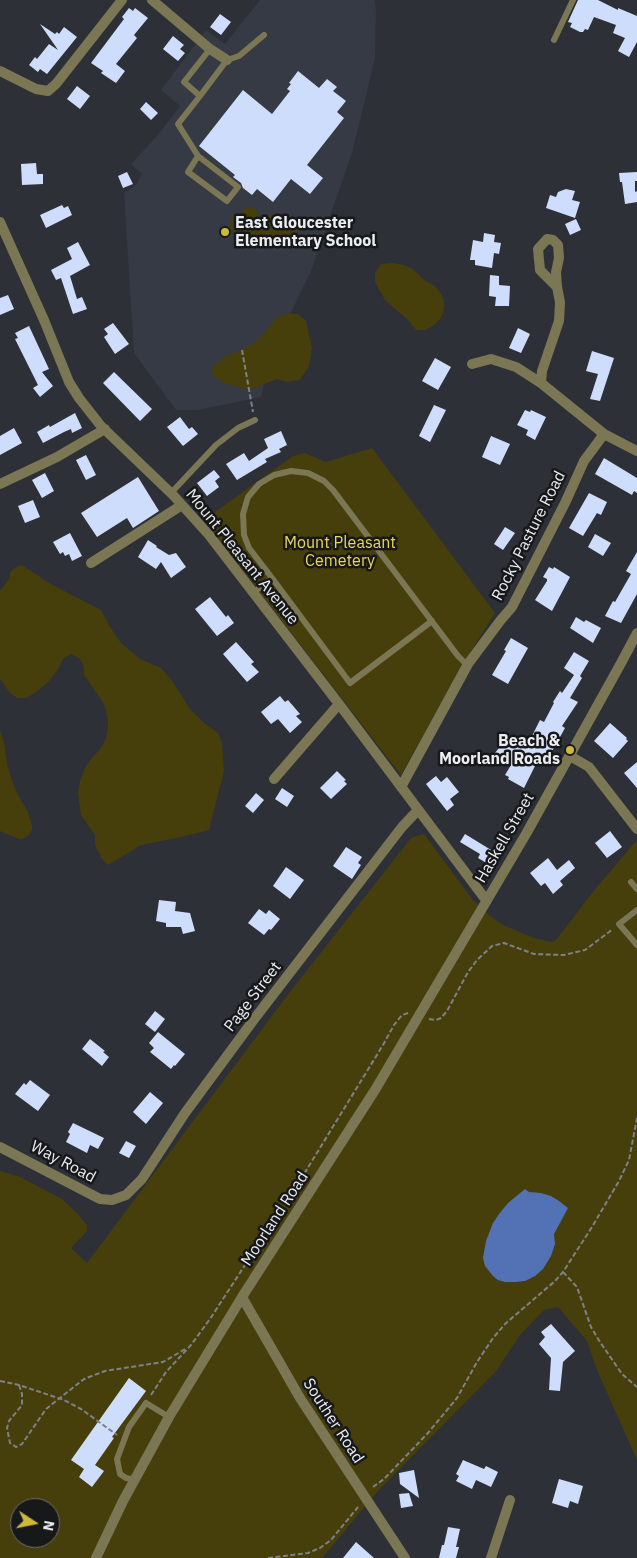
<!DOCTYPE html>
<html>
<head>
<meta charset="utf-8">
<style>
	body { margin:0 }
	#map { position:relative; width:637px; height:1558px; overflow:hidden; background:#2d3036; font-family:"IBM Plex Sans",sans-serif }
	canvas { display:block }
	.north { position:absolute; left:10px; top:1498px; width:50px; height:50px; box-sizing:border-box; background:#17181a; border:1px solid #6c6d70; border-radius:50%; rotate:101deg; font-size:14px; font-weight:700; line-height:20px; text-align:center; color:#ebedf0 }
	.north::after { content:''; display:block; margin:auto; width:18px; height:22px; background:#cdb938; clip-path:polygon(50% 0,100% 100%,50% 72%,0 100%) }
</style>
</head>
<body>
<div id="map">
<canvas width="637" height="1558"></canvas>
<div class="north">N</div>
</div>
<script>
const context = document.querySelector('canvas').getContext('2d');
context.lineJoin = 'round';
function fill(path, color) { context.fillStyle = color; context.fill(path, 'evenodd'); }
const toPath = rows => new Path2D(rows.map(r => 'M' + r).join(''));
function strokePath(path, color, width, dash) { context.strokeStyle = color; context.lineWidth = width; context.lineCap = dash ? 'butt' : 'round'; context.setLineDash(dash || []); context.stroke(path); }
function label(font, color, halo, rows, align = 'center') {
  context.font = font + ' "IBM Plex Sans",sans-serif'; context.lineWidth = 5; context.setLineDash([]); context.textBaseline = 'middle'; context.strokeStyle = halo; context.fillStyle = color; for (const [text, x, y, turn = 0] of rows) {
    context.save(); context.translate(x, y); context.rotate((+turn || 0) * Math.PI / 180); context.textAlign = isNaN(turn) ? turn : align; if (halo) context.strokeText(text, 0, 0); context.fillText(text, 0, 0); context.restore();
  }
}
const built = toPath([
	[260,0,375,0,376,11,375,58,352,153,311,271,278,339,267,369,261,397,198,410,176,410,134,353,124,193,136,185,142,174,131,164,157,136,180,106,161,90,206,30,225,44]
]);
const green = toPath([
	[247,207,256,209,258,215,265,217,273,213,288,213,297,223,300,229,295,238,278,246,259,243,232,231,229,226,232,217,239,214],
	[393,263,404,265,413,269,424,280,435,286,440,292,444,300,444,309,441,318,433,326,425,330,416,330,408,320,385,300,375,282,375,273,381,264],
	[289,313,298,314,306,321,312,348,309,366,300,380,287,382,277,379,254,388,243,388,224,383,211,374,212,367,226,356,242,350,255,342,265,332,276,318],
	[372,448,495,613,464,662,401,775,204,520,293,456,305,453,326,462],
	[21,565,25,567,49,583,101,610,110,627,121,643,140,659,161,668,173,682,190,709,204,723,218,733,222,743,224,771,209,830,182,837,141,845,108,865,102,859,95,845,95,835,81,815,78,793,80,781,85,768,91,759,101,748,106,738,108,729,108,718,103,702,84,675,84,668,82,662,79,658,71,654,64,658,56,672,49,681,40,689,27,698,17,698,10,693,0,679,0,591,10,578,10,573,13,569],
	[0,730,4,743,7,764,12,781,19,797,27,810,32,825,32,830,29,835,21,840,0,831],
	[424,834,473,900,490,916,503,925,534,938,552,942,556,940,596,888,637,840,637,1460,597,1370,587,1341,558,1307,544,1310,520,1335,497,1370,377,1492,322,1558,0,1558,0,1171,18,1176,62,1199,78,1214,87,1225,87,1231,71,1248,87,1263,286,997,411,838],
	[20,1508,50,1508,50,1538,20,1538]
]);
const water = toPath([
	[525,1189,529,1192,541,1193,551,1196,559,1201,568,1208,554,1234,555,1244,551,1256,543,1269,535,1276,525,1281,516,1282,505,1282,498,1280,493,1276,485,1266,483,1258,486,1241,493,1223,499,1214,508,1203]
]);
const building = toPath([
	[578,0,598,0,618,10,618,8,637,16,637,42,629,57,618,51,625,38,613,33,616,25,594,17,588,30,585,29,583,32,580,32,570,27,572,23,568,22],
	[129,8,133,11,135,8,148,18,134,35,137,38,116,64,125,71,116,83,101,73,103,71,91,63,124,19,122,17],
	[220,14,231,22,221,35,210,27],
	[40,24,55,34,57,32,59,34,64,27,77,37,47,74,40,69,38,72,29,65,35,57,37,59,49,44,58,50],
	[173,36,184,45,180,49,185,53,178,61,163,49],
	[298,71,319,88,327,79,337,87,333,91,346,101,337,112,344,118,307,165,323,178,310,194,291,179,273,202,257,189,252,195,243,188,241,183,233,177,235,175,199,146,243,90,272,114,290,91,287,89,291,84,289,83],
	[77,86,90,96,80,109,67,99],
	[146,102,158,113,151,120,140,109],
	[36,163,37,174,43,174,43,184,22,185,21,164],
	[127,172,133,184,123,188,118,176],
	[637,172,637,181,635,181,635,192,637,191,637,202,625,204,622,182,620,182,619,173],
	[566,189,575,191,572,200,580,202,575,218,546,208,550,195,556,197,558,192],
	[62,205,64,208,68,206,72,215,46,228,40,215],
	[576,219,581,230,570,235,565,224],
	[484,233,495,235,494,242,501,243,499,254,494,253,492,268,475,265,475,260,470,260,473,240,483,242],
	[78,242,90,265,70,276,77,299,82,297,87,309,73,314,61,278,56,280,51,270,72,259,67,248],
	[490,275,499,276,499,285,510,286,509,306,495,306,496,297,489,296],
	[8,295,14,309,0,315,0,298],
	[113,323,129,344,115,354,104,337,108,334,104,329],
	[29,326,49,369,42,372,53,386,40,397,33,388,38,385,15,339,18,338,15,333],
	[518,328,530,334,521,353,509,348],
	[592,351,614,358,600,401,590,399,598,374,586,371],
	[435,358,451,367,438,390,422,381],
	[114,372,152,409,140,421,103,383],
	[434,405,446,410,430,442,419,436],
	[525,410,530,412,531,410,546,417,535,440,526,435,528,430,517,425],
	[75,413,82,428,72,433,71,429,64,432,43,443,37,432,49,425,50,427],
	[180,417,189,429,192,427,198,434,183,446,167,427],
	[14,428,22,443,0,455,0,436],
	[281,431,287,445,279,449,281,452,265,459,267,462,237,480,226,464,244,453,249,461,268,448,264,439],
	[491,436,510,444,500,465,482,457],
	[86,455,96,475,86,480,76,460],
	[604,458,637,478,637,493,634,491,632,495,595,474],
	[214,470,220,477,215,481,219,487,207,496,197,483],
	[45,473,54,491,42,498,32,480],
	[138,477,159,511,133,528,127,518,97,537,81,513],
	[589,493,607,502,601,515,597,513,583,536,569,528],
	[33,500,40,517,25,523,18,506],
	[505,527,515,533,503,550,494,544],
	[70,533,82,556,72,561,69,554,65,556,63,552,60,554,53,542],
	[595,534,611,543,603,556,588,547],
	[148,540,157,546,156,547,169,555,176,553,186,567,171,578,161,562,156,569,138,557],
	[637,552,637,594,621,623,605,616,613,601,615,602,631,574,626,571],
	[549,567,553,569,554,567,570,577,552,611,535,600,547,581,547,579,543,577],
	[210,597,226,617,228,615,234,623,217,636,195,609],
	[576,617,584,622,586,620,601,628,593,643,570,628],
	[511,638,528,648,508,684,492,675,506,651,504,650],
	[236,642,254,662,251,664,259,672,247,682,223,654],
	[574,652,589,661,580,676,582,678,570,698,578,702,562,726,565,728,545,764,538,760,524,788,508,779,509,777,505,775,511,765,495,753,509,735,522,744,524,742,528,744,540,720,544,722,554,703,553,702,560,691,562,693,574,675,564,668],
	[280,696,285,702,288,700,300,714,296,716,302,722,290,733,278,719,271,724,261,712],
	[610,723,627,738,626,739,628,741,613,758,594,741],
	[637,762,637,788,624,773],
	[337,771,346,780,344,781,347,784,331,799,320,788],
	[436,776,441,782,447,777,459,792,450,799,454,805,447,811,426,784],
	[282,788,294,796,287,807,275,799],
	[256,793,264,800,253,813,245,806],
	[610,831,622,847,607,858,595,843],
	[465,834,496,853,490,865,478,858,480,854,460,842],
	[346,847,362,857,358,863,361,865,352,879,333,866],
	[548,858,557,870,569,860,575,868,560,881,563,885,553,894,545,883,541,886,530,873],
	[286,867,304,880,290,899,273,886],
	[159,900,176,902,175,911,190,913,195,931,183,934,181,927,166,927,166,923,156,921],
	[259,909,266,914,269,910,280,919,271,930,269,929,264,935,248,923],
	[155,1011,165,1019,155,1032,145,1024],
	[158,1032,185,1054,175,1066,174,1065,171,1069,150,1052,154,1048,149,1043],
	[90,1039,105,1051,103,1052,109,1057,102,1066,82,1049],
	[30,1080,50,1095,38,1111,15,1094,24,1083,26,1085],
	[150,1092,163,1103,146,1124,133,1112],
	[73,1123,104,1138,98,1149,90,1145,87,1153,66,1142,70,1134,68,1132],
	[126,1141,136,1146,129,1158,119,1153],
	[551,1324,575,1351,563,1362,560,1391,549,1390,551,1358,539,1344,545,1337,541,1332],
	[129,1378,146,1391,112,1437,114,1438,95,1465,104,1471,92,1487,79,1477,84,1469,71,1460],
	[463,1460,484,1469,486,1466,498,1472,491,1487,476,1480,472,1489,456,1481,459,1476,456,1474],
	[414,1470,419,1498,400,1484,399,1473],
	[559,1479,583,1486,578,1504,570,1501,568,1508,552,1503],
	[409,1493,413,1506,401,1508,399,1494],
	[448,1527,460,1529,456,1547,459,1547,456,1558,439,1558,442,1545,444,1545],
	[356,1542,374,1558,343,1558]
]);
const path = toPath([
	[242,350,253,412],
	[429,1019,436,1020,441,1018,447,1011,468,972,477,960,492,946,504,943,534,954,564,955,585,950,613,929],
	[563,1272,577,1287,591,1327,600,1342,622,1374,637,1387],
	[0,1381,19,1385,64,1400,81,1409,117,1435],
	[19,1385,22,1394,22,1405,9,1421,7,1428,10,1443,16,1447,22,1444,46,1409,84,1379,105,1371,163,1362,187,1348],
	[151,1395,166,1372,191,1345,210,1319,304,1174,383,1045,394,1025,402,1015,408,1013],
	[373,1487,384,1479,427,1434,457,1398,477,1362,493,1338,505,1324,555,1281,563,1272,592,1227,619,1181,629,1160,637,1118],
	[268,1558,308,1553,320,1548,331,1540,358,1507]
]);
const lane = toPath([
	[554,40,573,0],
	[200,96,227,60,239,56,264,35],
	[198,156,238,187,227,201,188,172,198,156,178,124,200,96,184,82,210,49],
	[171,493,216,445,238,428,255,420],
	[272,578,350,683,432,621],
	[253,593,272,578,249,548,244,535,243,514,248,497,259,484,274,475,291,471,308,473,324,481,333,490,458,656,464,662,468,664],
	[631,882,637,889],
	[637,910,619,924,637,945],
	[135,1480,126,1478,120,1474,117,1459,129,1427,146,1403,169,1417]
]);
const street = toPath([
	[152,0,210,49,227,60],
	[0,71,36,89,48,91,56,84,122,0],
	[0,222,44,320,69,382,79,398,101,426,173,495,209,535,339,704,486,900],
	[472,364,491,359,516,367,541,383,604,434,637,451],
	[541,383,542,371,559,321,560,302,557,287,556,272,559,258,558,245,553,240,547,239,538,249,540,270,557,287],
	[0,484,57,457,105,429],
	[91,563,182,505],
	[570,756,589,767,637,829],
	[274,779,339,704],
	[401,787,468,664,500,621,512,607,566,501,584,461,604,434],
	[0,1147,100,1199,112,1200,126,1195,142,1179,185,1113,255,1018,402,827,418,810],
	[242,1297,300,1398,405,1558],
	[96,1558,123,1501,169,1417,242,1297,375,1090,526,834,620,665,637,633],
	[491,1558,510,1500]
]);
const markers = [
	[225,232,5,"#cdb938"],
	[570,750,5,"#cdb938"]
];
const poiNames = [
	["East Gloucester",235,223],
	["Elementary School",235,241],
	["Beach &",560,741,"right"],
	["Moorland Roads",560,759,"right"]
];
const streetNames = [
	["Rocky Pasture Road",529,536,-63],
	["Mount Pleasant Avenue",242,557,51],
	["Haskell Street",505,838,-60],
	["Page Street",253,997,-53],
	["Way Road",63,1162,28],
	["Moorland Road",275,1219,-57],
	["Souther Road",333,1421,57]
];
const parkNames = [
	["Mount Pleasant",340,543],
	["Cemetery",340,561]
];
fill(built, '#353a44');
fill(green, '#463f0b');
fill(water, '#5372b6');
fill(building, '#cfddfc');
strokePath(path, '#7e8186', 2, [5, 2.5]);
strokePath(lane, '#7b7653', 6);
strokePath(street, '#7b7653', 10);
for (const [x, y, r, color] of markers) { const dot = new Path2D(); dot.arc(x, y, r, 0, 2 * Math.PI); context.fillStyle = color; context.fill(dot); strokePath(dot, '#17181a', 2); }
label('bold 16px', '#ebedf0', '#17181a', poiNames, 'left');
label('16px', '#ebedf0', '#17181a', streetNames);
label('16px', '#ead75d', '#17181a', parkNames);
</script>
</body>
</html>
